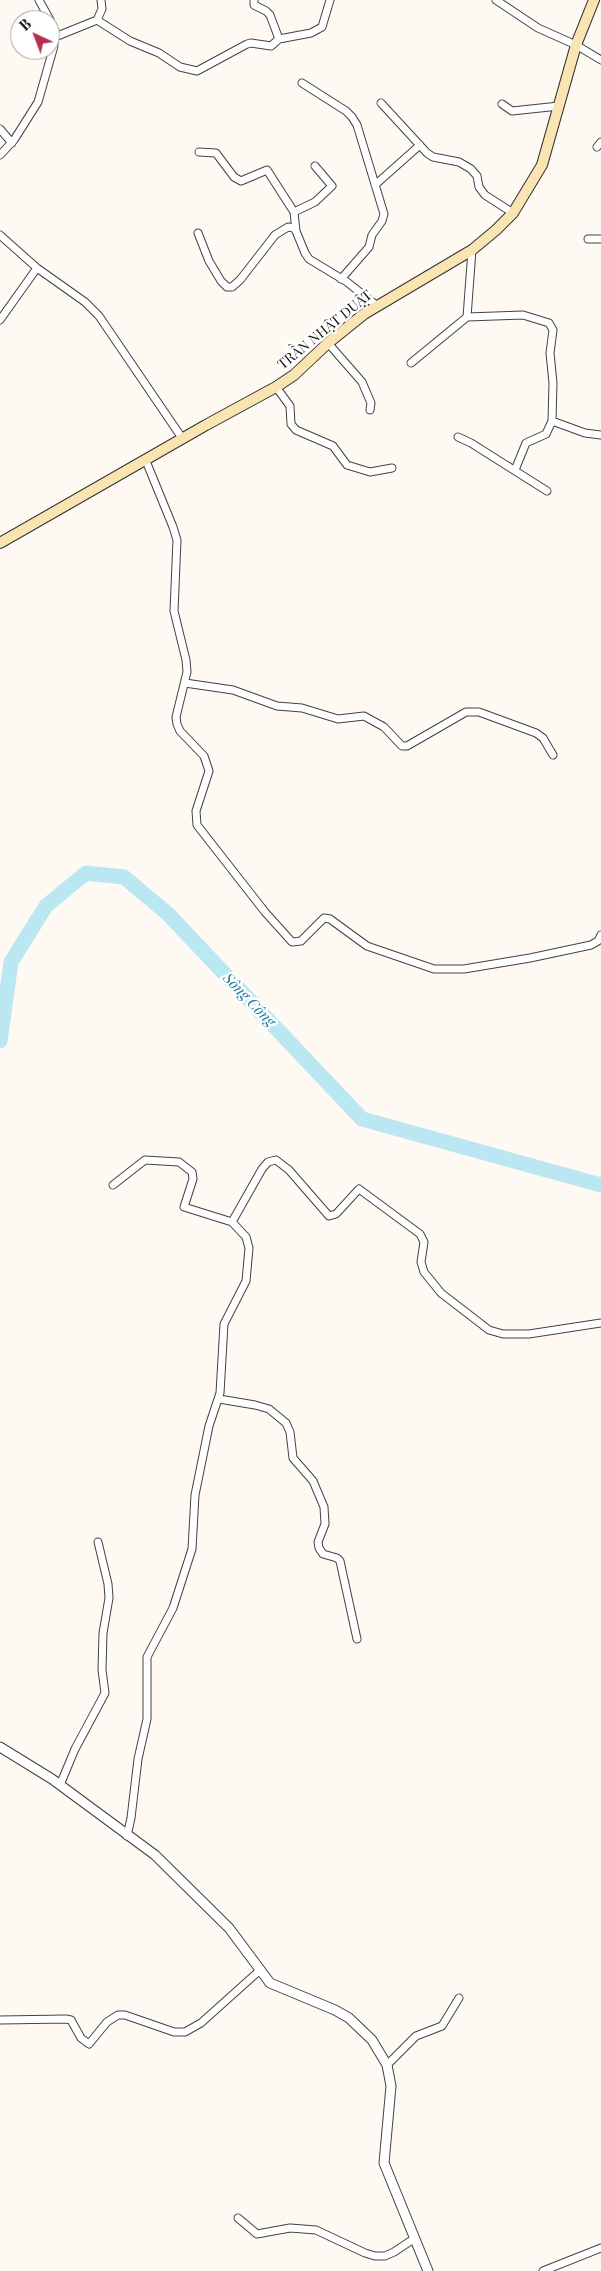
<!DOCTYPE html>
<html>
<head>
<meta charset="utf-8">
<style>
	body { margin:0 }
	#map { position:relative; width:601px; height:2271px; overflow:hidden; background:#fef9f2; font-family:"Playfair Display",serif }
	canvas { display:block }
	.north { position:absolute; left:10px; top:10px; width:50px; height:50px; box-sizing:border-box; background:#fff; border:1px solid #9f9f9f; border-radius:50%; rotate:317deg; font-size:14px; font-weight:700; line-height:20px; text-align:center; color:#0f0f0f }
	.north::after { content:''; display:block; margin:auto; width:18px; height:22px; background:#b6304e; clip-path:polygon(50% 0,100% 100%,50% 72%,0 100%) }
</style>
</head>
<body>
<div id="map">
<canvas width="601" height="2271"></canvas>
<div class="north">B</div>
</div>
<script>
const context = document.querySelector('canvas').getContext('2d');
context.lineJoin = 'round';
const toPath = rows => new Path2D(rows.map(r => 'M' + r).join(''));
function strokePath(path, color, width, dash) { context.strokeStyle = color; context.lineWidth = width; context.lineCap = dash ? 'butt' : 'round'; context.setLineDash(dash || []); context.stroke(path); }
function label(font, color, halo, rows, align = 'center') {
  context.font = font + ' "Playfair Display",serif'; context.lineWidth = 5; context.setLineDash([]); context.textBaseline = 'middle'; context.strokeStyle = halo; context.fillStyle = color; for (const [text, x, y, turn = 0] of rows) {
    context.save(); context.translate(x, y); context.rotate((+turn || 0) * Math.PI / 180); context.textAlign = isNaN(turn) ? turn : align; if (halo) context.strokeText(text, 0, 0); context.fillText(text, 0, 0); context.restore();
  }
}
const river = toPath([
	[0,1041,11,962,46,906,86,873,124,877,168,914,362,1119,601,1185]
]);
const minor = toPath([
	[39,0,50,20],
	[496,0,538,28,576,45,601,60],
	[97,20,130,41,159,53,180,67,197,71,247,44,251,43,271,46,279,39,270,15,266,11,254,5,254,0],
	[55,37,97,20,102,9,101,0],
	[279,39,311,33,322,27,330,0],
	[302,83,346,111,352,117,357,125,384,214,382,221,372,235,369,247,341,279],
	[381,103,427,153,433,157,459,162,471,169,477,176,479,187,485,195,513,213],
	[502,104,512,111,559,106],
	[0,129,12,143],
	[597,147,601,142],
	[199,152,216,153,234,177,241,181,267,170,294,212,296,231,305,253,309,259,347,282,376,305],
	[0,155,14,140,38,102,54,46,53,29,50,21],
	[375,185,420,145],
	[294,212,315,202,332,186,315,166],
	[198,233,209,261,221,281,227,287,232,287,240,280,275,235,288,227,294,228,296,231],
	[0,235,37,268,85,302,99,316,182,438],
	[588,239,601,239],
	[467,317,472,250],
	[0,320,37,268],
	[328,343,362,382,371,403,370,410],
	[411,363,467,317,523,315,549,323,553,330,550,353,553,383,552,421,546,434,526,443,515,470],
	[276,387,290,406,291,424,296,430,333,446,347,465,370,472,392,468],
	[552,421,585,433,601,435],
	[458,437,471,443,547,491],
	[146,461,173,527,177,540,174,611,186,660,187,672,176,717,177,724,180,731,204,756,209,771,196,811,197,825,265,912,292,942,301,941,324,918,330,919,367,946,434,969,464,969,530,958,591,945,598,941,601,935],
	[185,683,233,690,277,706,302,708,338,719,364,716,384,727,402,746,407,746,466,712,479,712,536,733,543,738,553,755],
	[113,1185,145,1160,179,1162,192,1172,193,1179,184,1207,232,1222,246,1237,249,1248,246,1281,224,1324,220,1393,209,1426,195,1495,192,1549,173,1608,147,1657,147,1719,138,1759,131,1818,127,1836],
	[232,1222,262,1169,268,1162,276,1160,289,1170,329,1216,336,1214,359,1189,420,1234,424,1242,421,1262,424,1272,441,1293,489,1330,503,1334,529,1334,601,1323],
	[219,1399,255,1405,269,1409,286,1423,290,1432,293,1458,313,1481,324,1507,325,1524,318,1542,319,1548,323,1554,337,1558,340,1561,357,1639],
	[60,1785,75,1749,105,1693,102,1670,103,1633,109,1598,108,1584,98,1542],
	[0,2020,66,2019,71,2020,81,2038,89,2044,107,2022,118,2015,125,2015,174,2032,185,2032,201,2023,259,1971],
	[387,2065,416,2036,442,2026,459,1998],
	[238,2218,257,2234,290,2228,316,2230,365,2253,375,2256,385,2256,394,2252,415,2238],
	[543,2271,601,2248]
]);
const tertiary = toPath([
	[0,1747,52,1779,155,1855,229,1928,270,1983,335,2010,349,2018,372,2040,387,2065,391,2086,384,2163,428,2271]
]);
const secondary = toPath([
	[0,543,206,425,276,387,294,375,328,343,364,314,472,250,496,230,513,213,542,165,576,45,594,0]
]);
const streetNames = [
	["TRẦN NHẬT DUẬT",325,330,-39]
];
const waterNames = [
	["Sông Công",249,1000,46]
];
strokePath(river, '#bae7f2', 15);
strokePath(minor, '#424242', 9);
strokePath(tertiary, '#424242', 11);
strokePath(secondary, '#313131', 12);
strokePath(minor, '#fff', 7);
strokePath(tertiary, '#fff', 9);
strokePath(secondary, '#f9e5b1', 10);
label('14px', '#0f0f0f', '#fff', streetNames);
label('italic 15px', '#207999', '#fff', waterNames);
</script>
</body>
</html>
